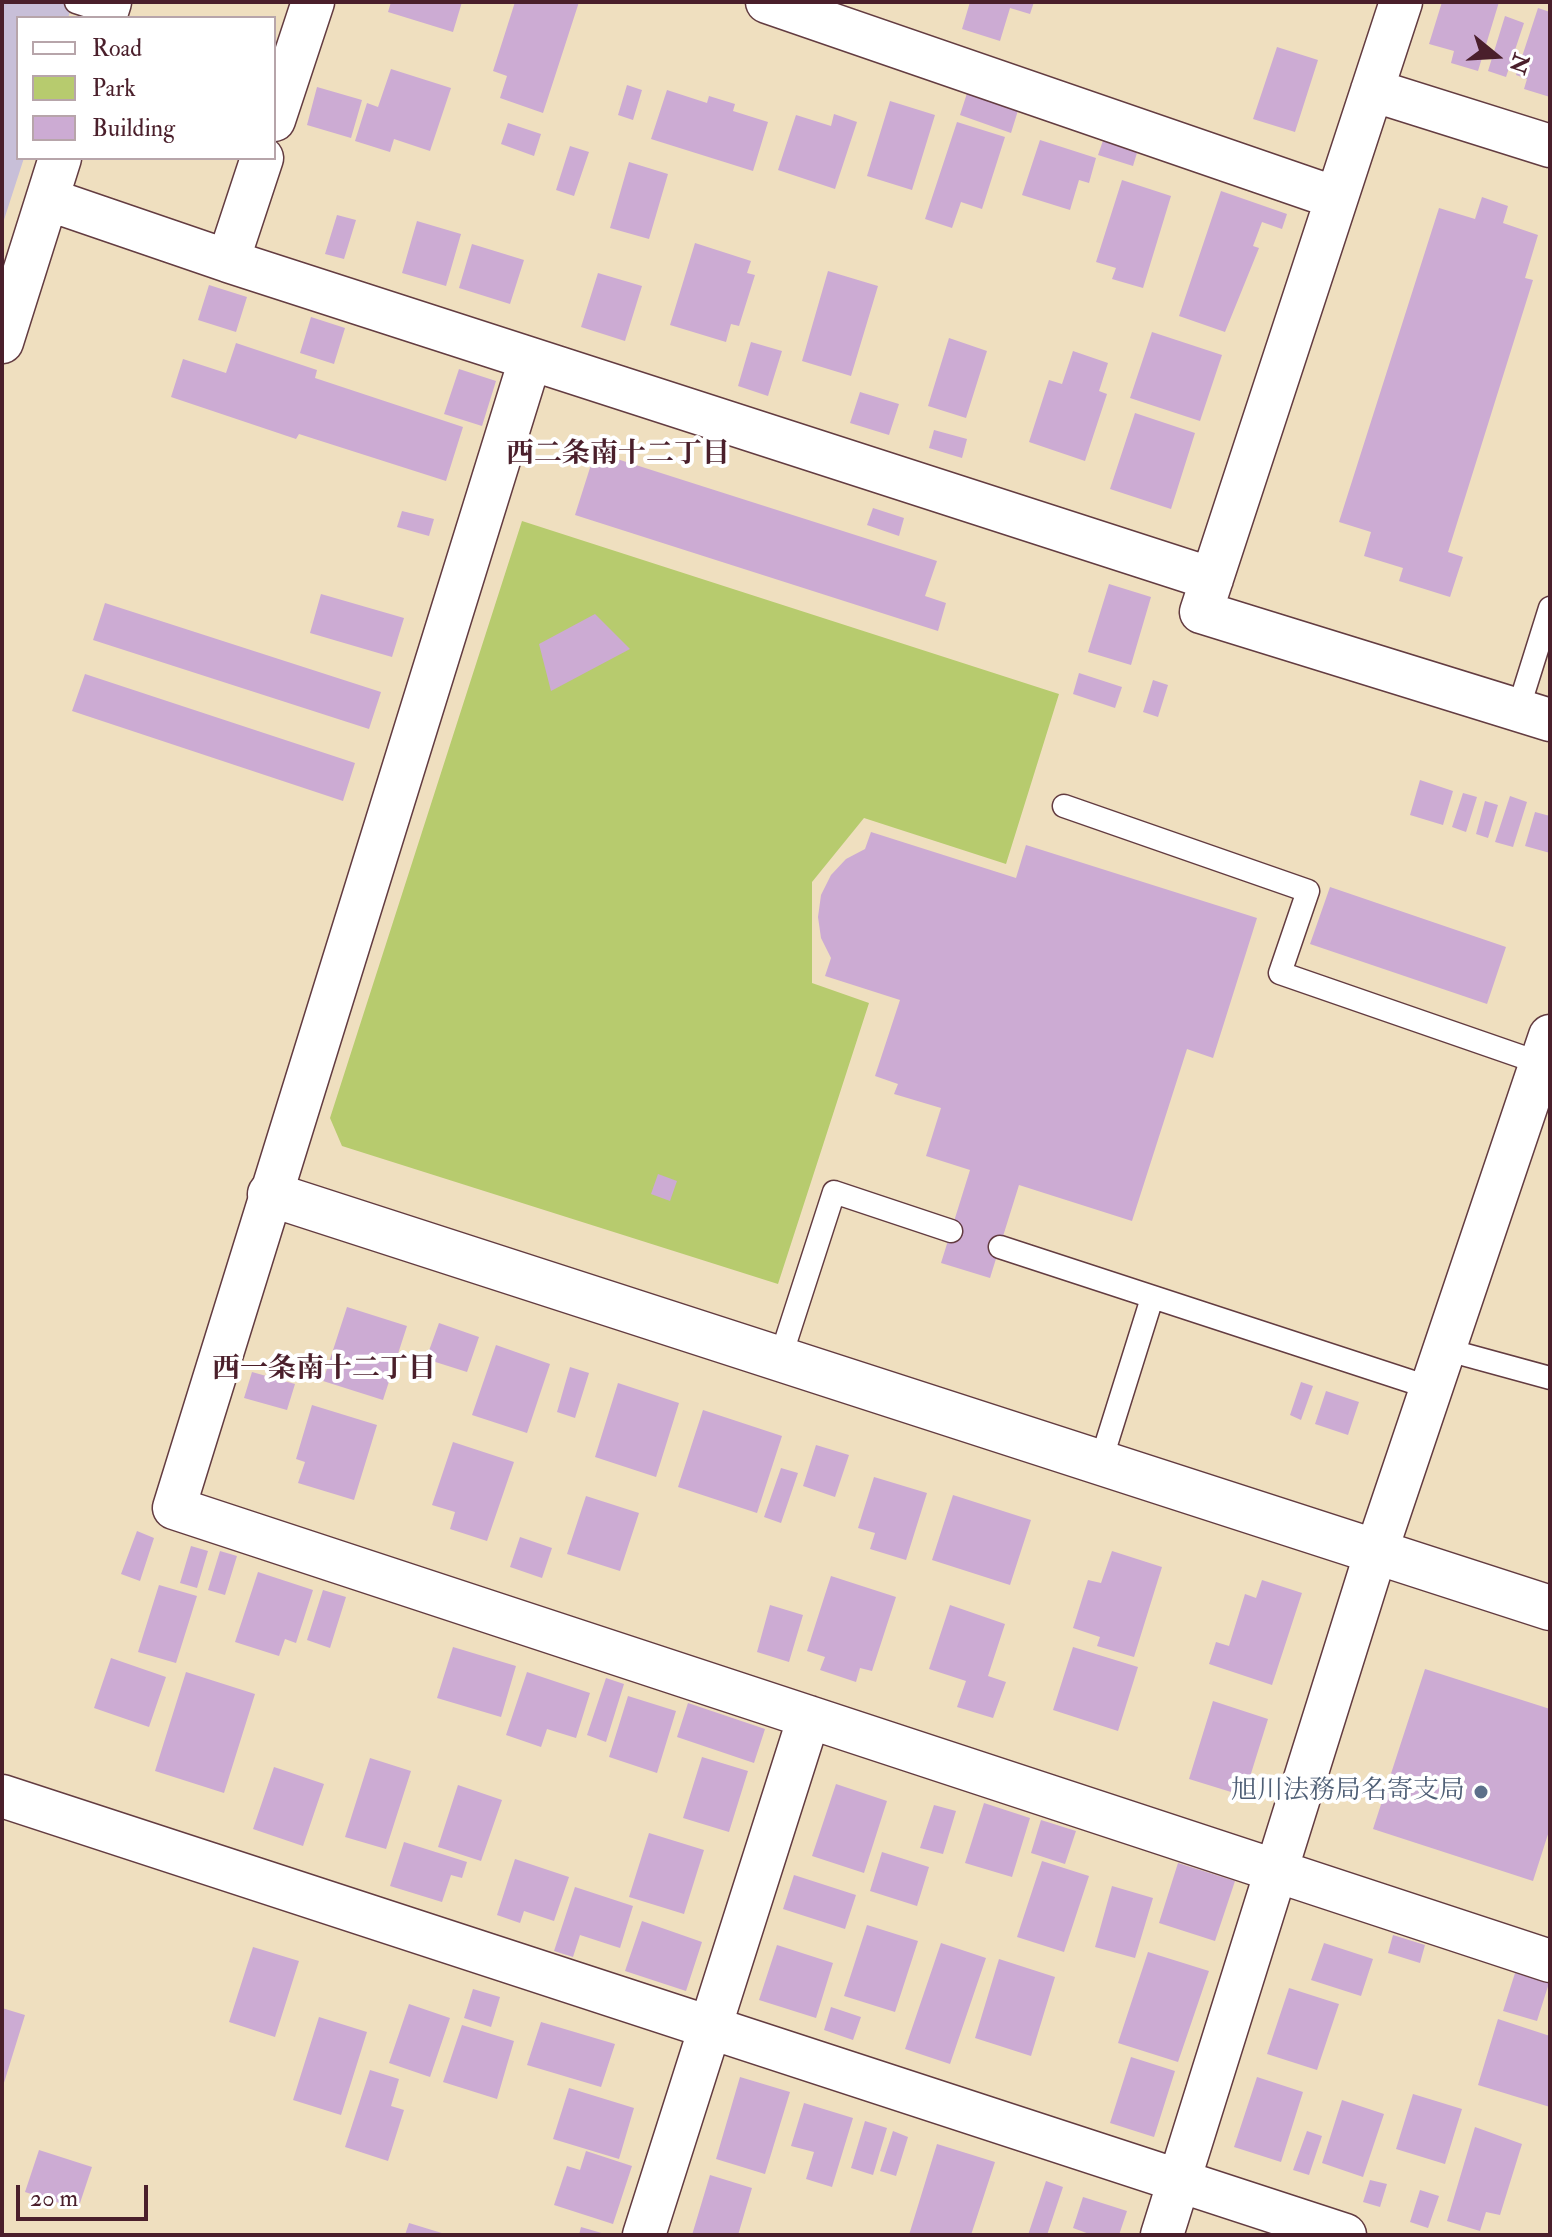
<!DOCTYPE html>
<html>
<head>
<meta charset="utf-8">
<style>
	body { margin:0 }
	#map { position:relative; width:1552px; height:2237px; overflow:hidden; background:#efdfbf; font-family:"IM FELL Double Pica",serif }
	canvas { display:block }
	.frame { position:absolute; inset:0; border:4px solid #4a1f2b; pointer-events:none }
	.legend { position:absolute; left:16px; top:16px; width:260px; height:144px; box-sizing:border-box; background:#fff; border:2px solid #b7a5aa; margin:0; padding:10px 14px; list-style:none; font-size:24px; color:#4a1f2b }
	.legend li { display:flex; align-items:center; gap:16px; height:40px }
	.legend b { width:40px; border:2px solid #b7a5aa }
	.north { position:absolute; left:1456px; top:16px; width:80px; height:80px; -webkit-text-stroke:6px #fff; paint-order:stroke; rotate:108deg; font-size:22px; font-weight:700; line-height:32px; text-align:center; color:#4a1f2b }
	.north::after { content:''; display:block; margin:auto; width:28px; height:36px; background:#4a1f2b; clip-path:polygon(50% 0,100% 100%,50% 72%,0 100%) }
	.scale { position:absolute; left:16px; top:2185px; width:132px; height:36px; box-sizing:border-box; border:4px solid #4a1f2b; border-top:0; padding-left:10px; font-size:24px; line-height:28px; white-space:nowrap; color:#4a1f2b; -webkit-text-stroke:6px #fff; paint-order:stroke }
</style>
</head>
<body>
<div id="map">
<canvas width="1552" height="2237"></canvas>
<div class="frame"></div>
<ul class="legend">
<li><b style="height:10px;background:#fff"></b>Road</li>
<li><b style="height:22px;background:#b7cb6e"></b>Park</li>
<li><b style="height:22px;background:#ccabd3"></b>Building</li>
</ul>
<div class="north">N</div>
<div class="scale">20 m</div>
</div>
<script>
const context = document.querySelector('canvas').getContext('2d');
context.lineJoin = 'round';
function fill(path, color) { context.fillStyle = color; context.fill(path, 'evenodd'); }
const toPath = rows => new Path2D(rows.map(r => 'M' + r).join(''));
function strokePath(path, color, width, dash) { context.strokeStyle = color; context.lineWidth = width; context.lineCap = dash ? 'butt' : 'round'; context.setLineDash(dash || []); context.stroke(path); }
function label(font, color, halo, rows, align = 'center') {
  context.font = font + ' "IM FELL Double Pica","Noto Serif JP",serif'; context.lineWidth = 8; context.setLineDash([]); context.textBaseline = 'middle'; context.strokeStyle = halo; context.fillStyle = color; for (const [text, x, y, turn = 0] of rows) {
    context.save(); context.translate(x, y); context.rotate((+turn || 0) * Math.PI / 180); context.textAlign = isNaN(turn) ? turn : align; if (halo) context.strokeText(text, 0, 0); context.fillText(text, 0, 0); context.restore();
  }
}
const industrial = toPath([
	[2,2,73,2,68,18,18,18,18,158,24,158,2,226]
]);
const green = toPath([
	[522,521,1059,694,1006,864,864,818,812,882,812,983,869,1003,778,1284,342,1146,330,1118]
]);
const building = toPath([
	[391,2,462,2,453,32,388,12],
	[515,2,579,2,543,113,500,98,507,76,493,71],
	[970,2,1034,2,1030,14,1010,8,1000,41,962,29],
	[1442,2,1499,2,1478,71,1451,63,1454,51,1429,44],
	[1538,8,1550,12,1550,97,1524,89,1527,79,1516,75],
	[1505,16,1524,23,1506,77,1488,71],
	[1277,47,1318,60,1295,132,1253,119],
	[391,69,451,88,430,151,394,139,390,152,355,141,367,103,378,107],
	[627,85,642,90,633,120,618,115],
	[317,87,362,100,351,138,307,125],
	[969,87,1020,104,1011,133,960,115],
	[667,90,707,103,709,96,735,104,733,111,768,122,753,171,651,139],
	[890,101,935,115,912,190,867,176],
	[834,114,857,122,835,189,778,170,796,115,831,126],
	[957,122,1005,137,982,209,961,202,952,228,925,219],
	[508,123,541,134,534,156,501,144],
	[1106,132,1140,143,1133,166,1098,155],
	[1040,140,1096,158,1089,183,1079,180,1070,210,1022,195],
	[570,146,589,152,574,196,556,190],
	[629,162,668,174,649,239,610,228],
	[1122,180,1171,196,1143,288,1112,279,1116,268,1096,262],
	[1221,191,1287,214,1282,229,1262,222,1253,246,1259,248,1225,332,1179,316],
	[1482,197,1508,206,1503,223,1538,235,1525,278,1533,280,1448,552,1463,557,1450,597,1399,581,1403,568,1364,556,1371,532,1339,522,1439,208,1475,219],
	[337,215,356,220,344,259,325,254],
	[417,221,461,234,446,286,402,273],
	[695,243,751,261,747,273,755,275,739,326,731,324,726,342,670,325],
	[472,244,524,260,510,304,459,288],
	[828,271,878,286,851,376,802,361],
	[598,273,642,286,625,341,581,327],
	[209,285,247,297,236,332,198,320],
	[311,317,345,328,334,364,300,353],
	[1152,332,1222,355,1200,421,1130,398],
	[949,338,987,351,966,418,928,406],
	[751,342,782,351,768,396,738,386],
	[236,343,317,370,315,378,463,427,446,481,299,434,296,439,171,397,183,359,226,373],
	[1073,351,1108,363,1099,391,1107,394,1085,461,1029,442,1049,380,1062,384],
	[459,369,496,381,482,426,444,414],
	[860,392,899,404,889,435,850,423],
	[1135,413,1195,433,1171,509,1110,489],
	[934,430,967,439,962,458,929,448],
	[595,452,937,561,925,596,946,603,938,631,575,515],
	[873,508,904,518,899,536,867,525],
	[402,511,434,519,429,536,397,527],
	[1109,584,1151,597,1131,665,1088,652],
	[321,594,404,618,392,657,310,633],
	[105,603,381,692,369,729,93,640],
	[595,614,630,649,551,691,539,644],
	[1079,673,1122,687,1115,708,1073,694],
	[85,674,355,763,343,801,72,711],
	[1153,680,1168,685,1158,717,1143,712],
	[1420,780,1453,791,1443,825,1410,815],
	[1463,793,1477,797,1466,832,1452,827],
	[1510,796,1527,802,1513,847,1495,842],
	[1485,801,1498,805,1488,838,1476,834],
	[1535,812,1550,816,1550,853,1525,846],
	[871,832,1016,878,1026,845,1257,918,1213,1058,1187,1049,1132,1221,1019,1185,990,1278,941,1263,970,1170,926,1156,941,1108,894,1094,898,1084,875,1076,900,1000,825,976,831,958,821,938,818,917,821,895,831,875,846,859,865,849],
	[1330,887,1506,947,1487,1004,1310,944],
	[658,1174,677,1181,670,1201,651,1194],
	[347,1307,407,1326,383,1400,323,1381],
	[439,1323,479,1337,467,1372,426,1359],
	[496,1345,550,1364,527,1433,472,1415],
	[570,1367,589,1373,575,1418,557,1412],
	[252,1372,295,1384,287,1410,244,1398],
	[1301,1382,1313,1386,1301,1420,1290,1415],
	[618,1383,679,1403,656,1477,595,1457],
	[1326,1391,1359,1402,1348,1435,1315,1424],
	[312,1405,377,1425,354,1500,298,1483,305,1462,296,1459],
	[703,1410,782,1436,757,1513,678,1487],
	[453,1442,514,1462,487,1541,450,1529,455,1512,432,1505],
	[816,1445,849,1455,835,1497,803,1486],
	[781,1468,798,1473,781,1523,764,1517],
	[874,1477,927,1493,906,1560,870,1549,875,1533,858,1528],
	[953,1495,1031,1520,1010,1585,932,1560],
	[586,1496,639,1513,620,1571,567,1554],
	[137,1531,154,1538,140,1581,121,1574],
	[520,1537,552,1548,542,1578,510,1567],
	[191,1546,208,1551,197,1588,180,1583],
	[220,1551,237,1556,225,1595,208,1590],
	[1112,1551,1162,1567,1134,1657,1097,1646,1100,1637,1073,1628,1088,1580,1101,1583],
	[258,1572,313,1590,296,1643,285,1639,279,1656,235,1642],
	[831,1576,896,1597,872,1671,860,1668,856,1682,820,1670,825,1657,807,1651],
	[1262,1580,1302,1593,1272,1685,1209,1664,1216,1642,1229,1646,1245,1594,1256,1598],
	[159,1585,197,1596,176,1663,138,1652],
	[323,1590,346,1597,330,1648,307,1640],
	[770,1605,803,1615,789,1662,757,1652],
	[950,1605,1005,1624,988,1676,1006,1682,993,1718,957,1707,966,1681,929,1669],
	[453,1647,516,1666,501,1717,437,1698],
	[1073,1647,1138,1667,1118,1731,1053,1710],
	[111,1658,166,1677,149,1727,94,1708],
	[1425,1669,1550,1709,1550,1828,1533,1881,1373,1829],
	[186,1672,255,1694,224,1793,155,1771],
	[527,1672,590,1693,576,1738,547,1729,541,1747,506,1735],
	[606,1678,624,1684,606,1742,587,1735],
	[628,1696,676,1711,657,1773,609,1757],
	[1213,1701,1268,1719,1244,1796,1189,1779],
	[688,1703,765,1729,754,1763,677,1737],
	[702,1757,748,1771,729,1832,683,1818],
	[370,1758,411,1771,386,1849,345,1837],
	[274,1767,324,1784,303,1846,253,1829],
	[836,1784,887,1801,864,1873,812,1856],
	[458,1785,502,1800,481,1861,438,1847],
	[984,1803,1030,1818,1012,1877,965,1863],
	[934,1805,956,1811,943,1854,920,1848],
	[1041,1820,1076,1831,1065,1864,1031,1853],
	[649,1833,704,1850,684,1914,629,1897],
	[404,1842,467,1862,462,1878,451,1875,442,1902,390,1886],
	[882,1852,929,1867,917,1906,870,1891],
	[515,1859,569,1877,554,1921,524,1911,520,1923,497,1915],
	[1042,1861,1089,1876,1064,1952,1017,1937],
	[1178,1863,1235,1881,1215,1941,1159,1923],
	[794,1875,856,1895,845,1929,783,1909],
	[1112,1886,1153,1898,1135,1958,1095,1947],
	[575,1887,633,1906,620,1948,580,1935,573,1957,554,1951],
	[642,1921,702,1942,686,1991,625,1971],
	[867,1925,918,1941,895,2012,844,1996],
	[1393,1935,1425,1945,1420,1963,1388,1953],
	[941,1943,986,1958,950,2064,905,2049],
	[1324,1943,1373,1959,1361,1996,1311,1980],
	[777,1945,833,1963,816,2018,759,2000],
	[253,1947,299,1961,275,2037,229,2022],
	[1148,1952,1209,1971,1178,2062,1118,2043],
	[999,1959,1055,1977,1031,2056,975,2038],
	[1515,1973,1549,1983,1537,2021,1503,2011],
	[1289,1988,1339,2004,1317,2070,1267,2054],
	[473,1989,500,1997,491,2027,464,2018],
	[409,2004,450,2018,430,2077,389,2063],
	[831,2007,861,2017,853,2040,824,2030],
	[2,2008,25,2015,3,2086,2,2086],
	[319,2017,367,2032,341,2115,293,2100],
	[1498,2019,1550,2036,1550,2107,1478,2085],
	[541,2022,615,2044,601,2087,527,2065],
	[462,2025,514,2041,497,2099,443,2082],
	[1131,2057,1175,2071,1154,2137,1110,2123],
	[370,2070,399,2079,391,2106,404,2110,388,2161,345,2147],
	[740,2077,790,2092,765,2174,716,2159],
	[1257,2077,1303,2092,1281,2162,1234,2147],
	[569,2088,634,2108,619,2159,553,2139],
	[1413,2094,1462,2109,1445,2164,1396,2149],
	[1342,2100,1384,2114,1363,2177,1322,2163],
	[804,2103,853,2118,832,2187,806,2179,814,2152,791,2146],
	[865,2121,887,2128,873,2175,851,2168],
	[1475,2127,1522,2144,1500,2215,1486,2212,1480,2231,1447,2221],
	[893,2131,908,2137,896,2176,880,2171],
	[1307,2131,1322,2136,1309,2175,1293,2170],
	[937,2144,995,2162,971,2235,909,2235],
	[39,2150,92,2167,78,2209,25,2192],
	[586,2151,632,2166,613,2224,554,2205,567,2166,580,2170],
	[710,2175,752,2188,738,2235,692,2235],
	[1370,2180,1387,2184,1380,2207,1363,2202],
	[1046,2181,1063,2187,1047,2235,1028,2235],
	[1420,2190,1439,2196,1428,2228,1410,2222],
	[1083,2197,1127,2211,1119,2235,1092,2235,1073,2228],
	[409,2223,445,2234,445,2235,405,2235],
	[581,2227,605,2234,605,2235,579,2235]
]);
const service = toPath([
	[76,2,107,12],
	[1518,710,1550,608],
	[1064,806,1308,891,1280,973,1540,1063],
	[1000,1247,1431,1388],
	[1444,1349,1550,1378],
	[780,1359,834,1192,951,1231],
	[1100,1464,1152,1298]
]);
const minor = toPath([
	[767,2,1336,198],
	[1401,2,1201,612,1550,720],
	[105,18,110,2],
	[1372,90,1550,146],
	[274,120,313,2],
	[262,158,228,261,1212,579],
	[47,199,228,261],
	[2,342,60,158],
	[530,360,174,1508,1550,1961],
	[2,1796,1345,2235],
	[644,2235,809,1717],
	[1162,2235,1376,1552,1550,1036]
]);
const tertiary = toPath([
	[270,1194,1550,1608]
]);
const markers = [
	[1481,1792,8,"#5c6f8a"]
];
const serviceNames = [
	["旭川法務局名寄支局",1465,1792]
];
const neighbourhoodNames = [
	["西二条南十二丁目",618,456],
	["西一条南十二丁目",324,1371]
];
fill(industrial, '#c8bfd8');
fill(green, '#b7cb6e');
fill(building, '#ccabd3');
strokePath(service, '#633c41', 25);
strokePath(minor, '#633c41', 45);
strokePath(tertiary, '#633c41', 47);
strokePath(service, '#fff', 22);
strokePath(minor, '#fff', 42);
strokePath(tertiary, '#fff', 44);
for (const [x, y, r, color] of markers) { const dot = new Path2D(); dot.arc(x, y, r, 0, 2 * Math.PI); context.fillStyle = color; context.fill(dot); strokePath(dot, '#fff', 3); }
label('26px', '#4e5e75', '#fff', serviceNames, 'right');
label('bold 28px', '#4a1f2b', '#fff', neighbourhoodNames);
</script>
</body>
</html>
